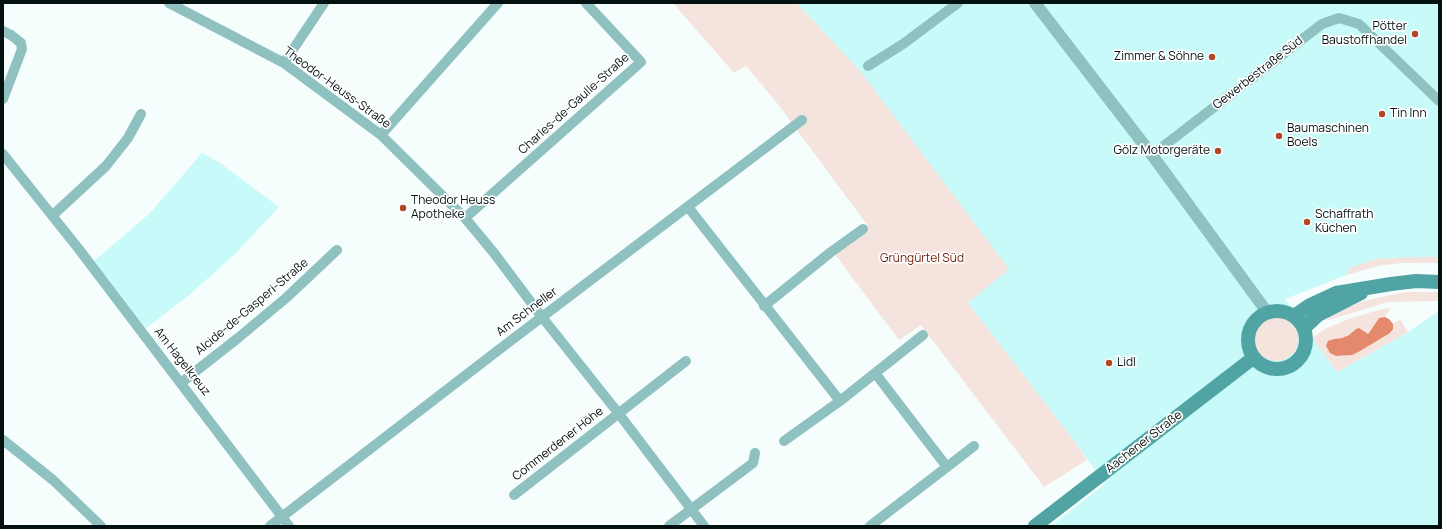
<!DOCTYPE html>
<html>
<head>
<meta charset="utf-8">
<style>
	body { margin:0 }
	#map { position:relative; width:1442px; height:529px; overflow:hidden; background:#f5fdfd; font-family:Manrope,sans-serif }
	canvas { display:block }
	.frame { position:absolute; inset:0; border:4px solid #041111; pointer-events:none }
</style>
</head>
<body>
<div id="map">
<canvas width="1442" height="529"></canvas>
<div class="frame"></div>
</div>
<script>
const context = document.querySelector('canvas').getContext('2d');
context.lineJoin = 'round';
function fill(path, color) { context.fillStyle = color; context.fill(path, 'evenodd'); }
const toPath = rows => new Path2D(rows.map(r => 'M' + r).join(''));
function strokePath(path, color, width, dash) { context.strokeStyle = color; context.lineWidth = width; context.lineCap = dash ? 'butt' : 'round'; context.setLineDash(dash || []); context.stroke(path); }
function label(font, color, halo, rows, align = 'center') {
  context.font = font + ' Manrope,sans-serif'; context.lineWidth = 3.5; context.setLineDash([]); context.textBaseline = 'middle'; context.strokeStyle = halo; context.fillStyle = color; for (const [text, x, y, turn = 0] of rows) {
    context.save(); context.translate(x, y); context.rotate((+turn || 0) * Math.PI / 180); context.textAlign = isNaN(turn) ? turn : align; if (halo) context.strokeText(text, 0, 0); context.fillText(text, 0, 0); context.restore();
  }
}
const built = toPath([
	[797,3,1439,3,1439,257,1412,257,1350,268,1346,275,1285,299,1337,372,1408,332,1439,311,1439,526,1051,526,1105,484,1075,442,967,302,1009,269,829,38],
	[202,153,220,163,279,207,234,255,189,295,145,329,93,262,149,214]
]);
const green = toPath([
	[673,3,797,3,860,71,1009,269,968,303,1075,442,1087,460,1044,487,921,325,899,340,834,253,868,226,777,103,746,66,734,73],
	[1412,257,1439,257,1439,263,1401,263,1378,266,1346,275,1350,268,1376,259],
	[1405,292,1436,292,1439,293,1439,301,1388,302,1329,320,1327,315,1359,302],
	[1391,308,1385,317,1379,318,1367,334,1356,329,1349,335,1342,338,1334,339,1330,352,1336,356,1344,356,1383,338,1390,333,1393,329,1393,324,1400,319,1408,332,1337,372,1312,338,1323,330,1348,319,1379,310],
	'1254 339a22 22 0 1 1 44 0a22 22 0 1 1-44 0Z'
]);
const water = toPath([
	[1385,317,1389,319,1393,324,1393,329,1390,333,1360,351,1352,355,1336,356,1330,353,1326,346,1328,341,1334,339,1342,338,1349,335,1356,329,1359,328,1368,334,1379,318]
]);
const minor = toPath([
	[169,3,284,63,381,135,465,218,494,253,542,317,619,414,704,526],
	[3,31,11,35,21,43,22,49,3,99],
	[284,63,324,3],
	[868,66,903,44,958,3],
	[381,135,498,3],
	[3,154,78,248,289,526],
	[1152,155,1322,24,1339,18,1359,24,1439,101],
	[688,207,840,401,923,335],
	[53,215,106,166,128,138,141,114],
	[465,218,641,62,586,3],
	[764,306,831,252,863,229],
	[875,373,947,467,974,446],
	[182,382,238,338,286,298,337,250],
	[3,440,53,480,101,526],
	[784,441,840,401],
	[514,495,686,361],
	[270,526,505,345,802,120],
	[669,526,753,463,755,453],
	[870,526,947,467]
]);
const tertiary = toPath([
	[1035,3,1152,155,1267,312]
]);
const secondary = toPath([
	'1248 340a29 29 0 1 1 58 0a29 29 0 1 1-58 0Z',
	[1294,316,1310,305,1336,293,1391,284,1416,281,1439,282],
	[1304,328,1318,315,1361,293],
	[1035,526,1253,358]
]);
const markers = [
	[1415,34,4,"#b04826"],
	[1212,57,4,"#b04826"],
	[1382,114,4,"#b04826"],
	[1279,136,4,"#b04826"],
	[1218,151,4,"#b04826"],
	[403,208,4,"#b04826"],
	[1307,222,4,"#b04826"],
	[1109,363,4,"#b04826"]
];
const poiNames = [
	["Pötter",1407,27,"right"],
	["Baustoffhandel",1407,41,"right"],
	["Zimmer & Söhne",1204,57,"right"],
	["Tin Inn",1390,114],
	["Baumaschinen",1287,129],
	["Boels",1287,143],
	["Gölz Motorgeräte",1210,151,"right"],
	["Theodor Heuss",411,201],
	["Apotheke",411,215],
	["Schaffrath",1315,215],
	["Küchen",1315,229],
	["Lidl",1117,363]
];
const streetNames = [
	["Gewerbestraße Süd",1258,73,-38],
	["Theodor-Heuss-Straße",337,88,36],
	["Charles-de-Gaulle-Straße",574,104,-42],
	["Alcide-de-Gasperi-Straße",252,307,-40],
	["Am Schneller",527,312,-37],
	["Am Hagelkreuz",182,362,52],
	["Aachener Straße",1144,442,-38],
	["Commerdener Höhe",558,444,-38]
];
const parkNames = [
	["Grüngürtel Süd",922,259]
];
fill(built, '#c7faf9');
fill(green, '#f5e3dd');
fill(water, '#e4896c');
strokePath(minor, '#8ec1c0', 10);
strokePath(tertiary, '#8ec1c0', 12);
strokePath(secondary, '#50a4a3', 14);
for (const [x, y, r, color] of markers) { const dot = new Path2D(); dot.arc(x, y, r, 0, 2 * Math.PI); context.fillStyle = color; context.fill(dot); strokePath(dot, '#fff', 1.5); }
label('12px', '#041111', '#fff', poiNames, 'left');
label('12px', '#041111', '#fff', streetNames);
label('12px', '#6f1e00', '#fff', parkNames);
</script>
</body>
</html>
